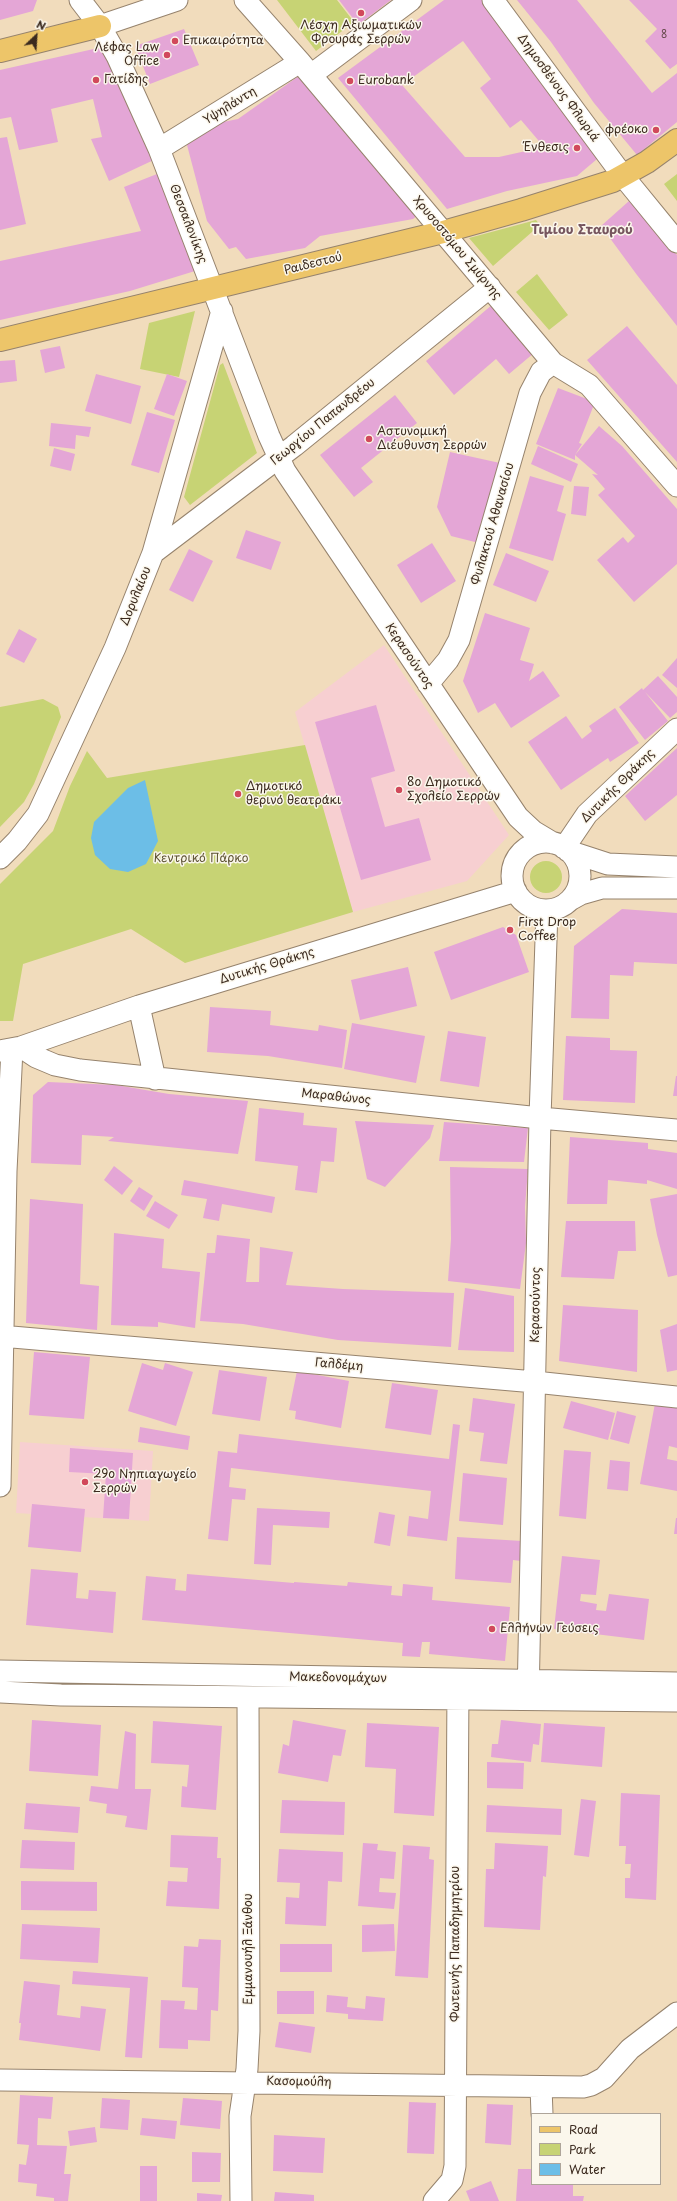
<!DOCTYPE html>
<html>
<head>
<meta charset="utf-8">
<style>
	body { margin:0 }
	#map { position:relative; width:677px; height:2201px; overflow:hidden; background:#f1dcbc; font-family:"Playpen Sans",sans-serif }
	canvas { display:block }
	.legend { position:absolute; left:531px; top:2113px; width:130px; height:72px; box-sizing:border-box; background:#fbf7ec; border:1px solid #aea59a; margin:0; padding:5px 7px; list-style:none; font-size:12px; color:#3b2a1e }
	.legend li { display:flex; align-items:center; gap:8px; height:20px }
	.legend b { width:20px; border:1px solid #aea59a }
	.north { position:absolute; left:16px; top:16px; width:40px; height:40px; -webkit-text-stroke:3px #fbf7ec; paint-order:stroke; rotate:25deg; font-size:11px; font-weight:700; line-height:16px; text-align:center; color:#3b2a1e }
	.north::after { content:''; display:block; margin:auto; width:14px; height:18px; background:#3b2a1e; clip-path:polygon(50% 0,100% 100%,50% 72%,0 100%) }
</style>
</head>
<body>
<div id="map">
<canvas width="677" height="2201"></canvas>
<ul class="legend">
<li><b style="height:5px;background:#edc569"></b>Road</li>
<li><b style="height:11px;background:#c7d374"></b>Park</li>
<li><b style="height:11px;background:#6cbee7"></b>Water</li>
</ul>
<div class="north">N</div>
</div>
<script>
const context = document.querySelector('canvas').getContext('2d');
context.lineJoin = 'round';
function fill(path, color) { context.fillStyle = color; context.fill(path, 'evenodd'); }
const toPath = rows => new Path2D(rows.map(r => 'M' + r).join(''));
function strokePath(path, color, width, dash) { context.strokeStyle = color; context.lineWidth = width; context.lineCap = dash ? 'butt' : 'round'; context.setLineDash(dash || []); context.stroke(path); }
function label(font, color, halo, rows, align = 'center') {
  context.font = font + ' "Playpen Sans",sans-serif'; context.lineWidth = 3; context.setLineDash([]); context.textBaseline = 'middle'; context.strokeStyle = halo; context.fillStyle = color; for (const [text, x, y, turn = 0] of rows) {
    context.save(); context.translate(x, y); context.rotate((+turn || 0) * Math.PI / 180); context.textAlign = isNaN(turn) ? turn : align; if (halo) context.strokeText(text, 0, 0); context.fillText(text, 0, 0); context.restore();
  }
}
const built = toPath([
	[384,645,509,835,467,881,353,912,295,712],
	[20,1442,153,1451,149,1521,16,1513]
]);
const green = toPath([
	[277,0,337,0,354,22,316,51],
	[677,174,677,201,664,184],
	[536,220,540,225,493,266,469,238],
	[537,274,568,315,549,330,516,292],
	[195,311,179,377,140,369,149,323],
	[223,363,257,453,190,505,184,497,220,365],
	[43,699,58,707,61,717,34,784,24,802,0,827,0,707],
	[305,745,353,912,185,963,131,929,23,964,13,1021,0,1021,0,884,53,831,70,786,87,751,107,778],
	'530 877a16 16 0 1 1 32 0a16 16 0 1 1-32 0Z'
]);
const water = toPath([
	[145,780,158,841,146,864,128,872,110,869,95,855,91,838,94,822,128,788]
]);
const building = toPath([
	[0,0,37,0,33,11,0,20],
	[339,0,391,0,358,25],
	[444,0,486,0,603,154,577,176,507,191,447,209,338,78],
	[463,41,491,79,480,88,510,128,521,120,544,147,499,157,465,157,402,85],
	[517,0,577,0,652,93,677,73,677,122,637,155,594,103,551,42],
	[629,0,677,0,677,64,670,69,645,41,657,29],
	[184,29,199,65,150,84,135,46],
	[107,46,158,158,109,181,91,139,102,137,93,99,51,109,58,142,19,150,11,117,0,119,0,70],
	[303,73,421,212,413,219,320,236,305,248,246,259,236,247,229,249,207,221,187,145,213,124,238,119],
	[7,137,26,224,0,230,0,138],
	[157,174,195,271,130,291,0,320,0,261,141,231,124,187],
	[629,201,677,255,677,326,637,275,601,226],
	[493,304,534,353,509,374,496,359,454,395,426,361],
	[627,326,677,385,677,462,587,360],
	[60,346,65,368,45,373,40,350],
	[15,360,17,381,0,383,0,361],
	[96,374,141,386,131,424,85,411],
	[167,374,187,381,174,416,154,409],
	[558,388,595,402,579,443,582,444,575,455,599,426,622,446,677,509,677,564,634,602,597,560,623,537,628,543,635,536,598,495,605,489,592,474,598,475,575,455,575,460,536,444],
	[395,395,417,423,361,468,373,482,354,497,320,455],
	[147,412,175,420,159,473,131,465],
	[51,423,91,427,89,437,76,435,75,449,49,446],
	[538,446,578,464,571,482,531,464],
	[54,448,75,454,71,471,50,466],
	[450,452,500,463,479,543,451,536,437,507],
	[530,476,564,486,557,511,566,514,553,561,509,548],
	[574,486,589,487,586,516,571,514],
	[246,530,281,542,271,570,236,558],
	[432,543,456,581,421,603,397,565],
	[189,549,213,561,193,602,169,590],
	[506,553,549,571,536,602,493,585],
	[485,613,530,628,520,660,534,664,529,681,543,671,560,696,511,728,495,703,478,713,463,681],
	[19,629,37,639,24,663,6,654],
	[677,658,677,688,662,675],
	[658,676,677,697,677,712,670,718,645,692,668,721,645,740,619,707,642,688,643,690],
	[376,705,395,771,371,778,385,827,419,818,431,860,361,880,315,722],
	[615,708,639,743,610,762,608,758,561,790,528,742,566,716,582,739,592,731,589,726],
	[677,748,677,795,645,821,625,796],
	[622,909,677,913,677,964,634,962,633,976,610,975,609,1019,571,1018,574,946],
	[503,927,516,935,529,972,451,1000,434,952],
	[408,967,417,1006,360,1020,351,980],
	[210,1007,271,1011,270,1025,318,1031,319,1025,347,1030,342,1068,268,1056,207,1052],
	[352,1023,425,1036,416,1083,344,1069],
	[448,1031,486,1037,479,1087,440,1081],
	[566,1036,610,1038,610,1050,637,1051,635,1103,563,1100],
	[676,1076,677,1076,677,1096,673,1096],
	[48,1082,116,1085,169,1094,248,1101,238,1154,108,1141,114,1137,82,1135,81,1165,31,1163,33,1095],
	[259,1108,304,1113,303,1125,337,1128,334,1162,321,1161,317,1193,295,1190,298,1166,255,1161],
	[355,1121,434,1125,430,1138,385,1187,367,1179],
	[444,1122,528,1128,524,1162,439,1161],
	[570,1137,648,1143,648,1149,677,1153,677,1189,647,1180,647,1184,608,1180,607,1204,567,1204],
	[114,1166,133,1181,122,1195,104,1180],
	[450,1167,528,1169,525,1207,526,1243,520,1289,448,1281,451,1239],
	[184,1180,275,1197,272,1213,222,1204,219,1221,203,1218,207,1199,181,1195],
	[139,1187,153,1196,144,1211,130,1201],
	[677,1194,677,1275,668,1277,657,1235,650,1199],
	[30,1199,83,1204,80,1284,99,1286,97,1330,26,1323],
	[155,1201,178,1215,169,1229,146,1216],
	[566,1221,635,1221,636,1251,618,1251,614,1279,561,1277],
	[114,1233,164,1239,162,1268,200,1272,195,1328,158,1322,158,1327,111,1325],
	[217,1235,250,1239,246,1282,259,1282,260,1247,293,1252,286,1285,343,1289,454,1293,451,1347,338,1340,243,1324,200,1321,207,1253,215,1253],
	[465,1288,514,1296,514,1352,458,1350],
	[563,1305,638,1310,637,1372,559,1361],
	[677,1324,677,1370,667,1372,660,1330],
	[34,1352,90,1357,84,1419,29,1415],
	[142,1363,163,1370,165,1363,193,1372,176,1426,128,1411],
	[219,1370,267,1377,260,1421,212,1414],
	[297,1371,349,1381,341,1428,295,1419,296,1411,289,1410],
	[392,1383,438,1390,431,1435,385,1428],
	[473,1398,515,1404,507,1464,480,1461,484,1433,469,1431],
	[656,1398,677,1402,677,1448,669,1446,667,1459,677,1461,677,1491,640,1484],
	[571,1401,615,1413,608,1440,563,1428],
	[617,1411,636,1416,629,1444,610,1439],
	[453,1424,460,1425,447,1541,407,1536,409,1516,428,1519,431,1491,231,1468,229,1487,246,1489,245,1500,232,1499,228,1541,208,1539,218,1451,237,1453,239,1434,449,1459],
	[140,1427,190,1436,188,1450,138,1442],
	[70,1448,133,1453,129,1519,103,1518,106,1474,69,1472],
	[564,1450,591,1452,586,1519,559,1516],
	[610,1460,630,1462,628,1491,607,1489],
	[463,1473,507,1478,503,1525,459,1521],
	[32,1504,85,1509,81,1552,28,1547],
	[257,1508,330,1512,329,1528,273,1525,271,1565,254,1564],
	[379,1512,395,1515,390,1546,374,1543],
	[676,1518,677,1518,677,1534,674,1534],
	[457,1537,522,1541,521,1561,513,1560,511,1583,455,1579],
	[562,1556,600,1560,596,1595,581,1594,580,1601,597,1604,596,1610,606,1611,609,1594,649,1599,644,1640,554,1629],
	[31,1569,78,1573,76,1598,88,1599,89,1590,116,1592,113,1633,26,1625],
	[187,1574,294,1583,294,1582,347,1586,348,1582,392,1586,391,1595,402,1596,403,1584,433,1587,432,1600,510,1607,505,1661,429,1654,430,1642,422,1642,420,1657,402,1656,403,1643,142,1620,146,1576,176,1579,175,1590,186,1591],
	[32,1720,101,1725,98,1776,29,1771],
	[293,1720,346,1730,341,1756,333,1755,328,1782,278,1773,283,1744,289,1746],
	[501,1720,541,1724,539,1745,533,1744,531,1762,491,1757,492,1744,498,1744],
	[153,1721,222,1726,216,1810,181,1807,182,1786,187,1787,189,1765,151,1763],
	[367,1723,439,1727,434,1816,394,1813,396,1769,365,1767],
	[544,1723,605,1727,602,1767,541,1762],
	[125,1731,136,1734,135,1789,151,1789,147,1830,125,1827,127,1816,106,1813,107,1804,89,1801,91,1786,118,1789],
	[487,1762,524,1763,523,1789,487,1788],
	[621,1793,660,1795,656,1900,625,1898,625,1878,630,1878,631,1864,625,1864,626,1846,619,1846],
	[581,1799,596,1801,589,1857,574,1855],
	[282,1800,345,1802,344,1835,280,1833],
	[26,1803,80,1807,78,1833,24,1829],
	[487,1805,562,1809,561,1835,486,1832],
	[171,1835,218,1837,217,1858,221,1858,219,1909,166,1906,168,1881,187,1882,188,1868,170,1867],
	[22,1840,75,1842,74,1870,20,1868],
	[363,1843,378,1844,377,1850,396,1852,394,1879,380,1878,379,1892,396,1893,394,1909,358,1906],
	[495,1843,548,1846,546,1877,543,1876,540,1930,484,1927,486,1869,494,1869],
	[403,1845,430,1847,429,1859,434,1860,428,1978,395,1976],
	[279,1849,343,1852,342,1882,328,1881,326,1926,285,1924,286,1897,299,1898,300,1883,277,1882],
	[21,1881,97,1882,97,1911,21,1910],
	[22,1924,100,1928,98,1963,20,1959],
	[394,1924,395,1951,362,1952,362,1925],
	[199,1939,221,1940,218,2011,211,2010,210,2041,188,2040,188,2049,159,2048,161,2000,185,2001,184,2009,197,2010,198,1988,182,1987,184,1946,198,1947],
	[280,1944,332,1944,332,1972,280,1972],
	[73,1971,148,1977,142,2058,125,2057,130,1988,72,1984],
	[24,1981,60,1985,57,2015,80,2018,81,2006,106,2009,100,2051,19,2040,21,2023,19,2023],
	[277,1991,314,1991,314,2014,277,2014],
	[327,1995,348,1997,347,2007,365,2009,366,1996,385,1998,383,2021,348,2019,348,2014,326,2012],
	[279,2022,315,2027,311,2053,275,2047],
	[20,2095,53,2097,51,2119,38,2118,37,2145,67,2146,64,2174,71,2174,68,2201,54,2201,54,2198,36,2196,37,2184,18,2182,19,2164,26,2165,29,2145,17,2144],
	[102,2098,130,2100,128,2130,100,2128],
	[183,2098,222,2101,220,2129,180,2125],
	[409,2102,436,2103,434,2154,407,2153],
	[487,2104,513,2105,511,2145,485,2143],
	[142,2118,177,2121,175,2139,140,2135],
	[95,2127,97,2142,70,2146,68,2131],
	[274,2135,325,2138,323,2173,273,2171],
	[192,2152,221,2153,220,2182,192,2182],
	[140,2166,157,2166,157,2201,140,2201],
	[518,2169,532,2169,532,2184,573,2184,573,2196,584,2196,583,2201,516,2201],
	[491,2181,499,2201,470,2201,466,2191],
	[275,2192,314,2195,314,2201,274,2201],
	[197,2193,222,2195,221,2201,197,2201]
]);
const minor = toPath([
	[80,0,100,26,117,56,159,149,269,436,285,471,518,817,533,831,553,843],
	[245,0,300,62,553,363,589,385,677,486],
	[493,0,623,176,677,242],
	[100,26,177,0],
	[311,75,411,0],
	[159,149,300,62],
	[153,553,294,446,490,287],
	[428,684,448,660,459,640,530,393,541,372,553,363],
	'512 876a34 34 0 1 1 68 0a34 34 0 1 1-68 0Z',
	[564,848,587,814,677,729],
	[568,851,608,864,677,867],
	[0,858,17,841,38,814,115,648,153,553,222,311],
	[570,900,581,894,602,888,677,888],
	[139,1006,155,1079],
	[21,1047,36,1057,55,1065,80,1070,540,1118,677,1130],
	[0,1051,21,1047,139,1006,516,891],
	[0,1336,535,1382,677,1397],
	[0,1486,6,1171,12,1049],
	[0,1671,677,1683],
	[0,1692,61,1695,677,1701],
	[528,1699,540,1118,547,910],
	[0,2080,583,2087,591,2085,604,2078,630,2049,677,2013],
	[541,2087,542,2114],
	[241,2201,240,2116,247,2069,249,2031,248,1697],
	[434,2201,452,2180,455,2166,458,1685]
]);
const major = toPath([
	[0,51,100,26],
	[0,340,443,232,521,210,613,181,647,162,677,140]
]);
const markers = [
	[361,13,4,"#d1495b"],
	[175,41,4,"#d1495b"],
	[167,55,4,"#d1495b"],
	[96,80,4,"#d1495b"],
	[350,81,4,"#d1495b"],
	[656,130,4,"#d1495b"],
	[577,148,4,"#d1495b"],
	[369,439,4,"#d1495b"],
	[399,790,4,"#d1495b"],
	[238,794,4,"#d1495b"],
	[510,930,4,"#d1495b"],
	[85,1482,4,"#d1495b"],
	[492,1629,4,"#d1495b"]
];
const numberNames = [
	["8",664,35]
];
const poiNames = [
	["Λέσχη Αξιωματικών",361,26,"center"],
	["Φρουράς Σερρών",361,40,"center"],
	["Επικαιρότητα",183,41],
	["Λέφας Law",159,48,"right"],
	["Office",159,62,"right"],
	["Γατίδης",104,80],
	["Eurobank",358,81],
	["φρέοκο",648,130,"right"],
	["Ένθεσις",569,148,"right"],
	["Αστυνομική",377,432],
	["Διέυθυνση Σερρών",377,446],
	["8ο Δημοτικό",407,783],
	["Σχολείο Σερρών",407,797],
	["Δημοτικό",246,787],
	["θερινό θεατράκι",246,801],
	["First Drop",518,923],
	["Coffee",518,937],
	["29ο Νηπιαγωγείο",93,1475],
	["Σερρών",93,1489],
	["Ελλήνων Γεύσεις",500,1629]
];
const streetNames = [
	["Δημοσθένους Φλωριά",558,88,54],
	["Υψηλάντη",230,106,-32],
	["Θεσσαλονίκης",188,224,69],
	["Χρυσοστόμου Σμύρνης",457,248,50],
	["Ραιδεστού",313,264,-14],
	["Γεωργίου Παπανδρέου",323,422,-39],
	["Φυλακτού Αθανασίου",493,524,-74],
	["Δορυλαίου",136,596,-68],
	["Κερασούντος",409,656,56],
	["Δυτικής Θράκης",618,786,-45],
	["Δυτικής Θράκης",267,966,-17],
	["Μαραθώνος",336,1097,6],
	["Κερασούντος",536,1305,-89],
	["Γαλδέμη",339,1365,5],
	["Μακεδονομάχων",338,1678,1],
	["Φωτεινής Παπαδημητρίου",456,1944,-90],
	["Εμμανουήλ Ξάνθου",249,1949,-90],
	["Κασομούλη",299,2082,1]
];
const parkNames = [
	["Κεντρικό Πάρκο",201,859]
];
const neighbourhoodNames = [
	["Τιμίου Σταυρού",582,230]
];
fill(built, '#f7cfd1');
fill(green, '#c7d374');
fill(water, '#6cbee7');
fill(building, '#e4a6d6');
strokePath(minor, '#96836d', 23);
strokePath(major, '#96836d', 24);
strokePath(minor, '#fff', 21);
strokePath(major, '#edc569', 22);
for (const [x, y, r, color] of markers) { const dot = new Path2D(); dot.arc(x, y, r, 0, 2 * Math.PI); context.fillStyle = color; context.fill(dot); strokePath(dot, '#fbf7ec', 1.5); }
label('10px', '#65494c', null, numberNames);
label('12px', '#3b2a1e', '#fbf7ec', poiNames, 'left');
label('12px', '#3b2a1e', '#fbf7ec', streetNames);
label('12px', '#5e5434', '#fbf7ec', parkNames);
label('bold 13px', '#76555e', '#fbf7ec', neighbourhoodNames);
</script>
</body>
</html>
